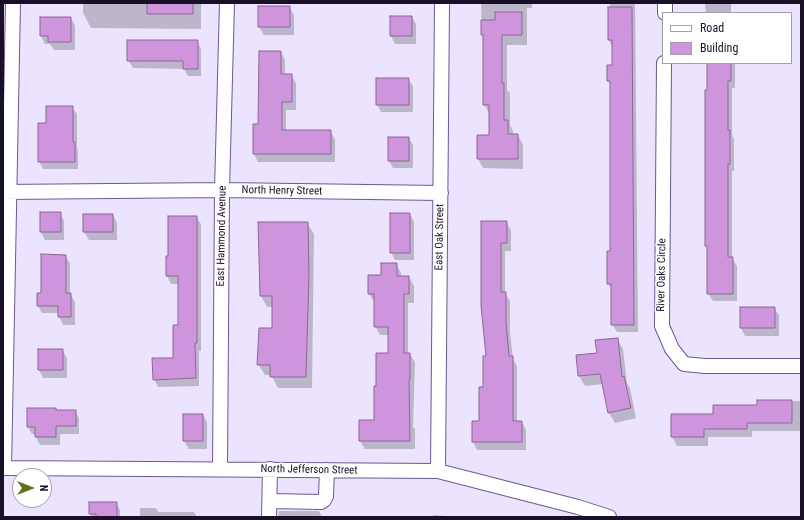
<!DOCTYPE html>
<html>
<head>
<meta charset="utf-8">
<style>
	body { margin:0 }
	#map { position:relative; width:804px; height:520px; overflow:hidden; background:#ece4fe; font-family:"Roboto Condensed",sans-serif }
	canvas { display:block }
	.frame { position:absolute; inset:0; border:4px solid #191027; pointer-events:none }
	.legend { position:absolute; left:662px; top:12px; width:130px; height:52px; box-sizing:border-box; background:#fff; border:1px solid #a39fa9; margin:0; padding:5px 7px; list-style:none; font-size:12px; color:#191027 }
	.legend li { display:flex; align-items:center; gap:8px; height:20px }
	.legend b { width:20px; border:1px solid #a39fa9 }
	.north { position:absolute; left:12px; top:468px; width:40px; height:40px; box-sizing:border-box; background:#fff; border:1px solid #a39fa9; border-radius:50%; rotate:90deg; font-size:11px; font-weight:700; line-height:16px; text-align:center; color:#191027 }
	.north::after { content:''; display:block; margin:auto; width:14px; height:18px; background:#61701c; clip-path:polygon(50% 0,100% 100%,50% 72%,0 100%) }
</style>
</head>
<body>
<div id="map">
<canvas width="804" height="520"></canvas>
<div class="frame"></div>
<ul class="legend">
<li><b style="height:5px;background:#fff"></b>Road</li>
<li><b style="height:11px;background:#ce95dd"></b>Building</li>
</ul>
<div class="north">N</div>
</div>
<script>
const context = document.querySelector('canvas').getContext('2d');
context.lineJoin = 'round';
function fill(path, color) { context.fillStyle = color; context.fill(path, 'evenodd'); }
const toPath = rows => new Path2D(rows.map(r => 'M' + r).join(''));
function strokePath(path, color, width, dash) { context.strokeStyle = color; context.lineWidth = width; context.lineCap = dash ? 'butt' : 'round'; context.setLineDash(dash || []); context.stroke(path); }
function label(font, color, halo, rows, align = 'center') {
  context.font = font + ' "Roboto Condensed",sans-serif'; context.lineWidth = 3; context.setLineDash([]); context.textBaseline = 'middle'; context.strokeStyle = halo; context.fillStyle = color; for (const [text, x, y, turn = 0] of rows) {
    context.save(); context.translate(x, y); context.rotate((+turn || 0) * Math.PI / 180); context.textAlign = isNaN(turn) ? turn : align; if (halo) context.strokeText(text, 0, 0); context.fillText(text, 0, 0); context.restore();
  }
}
const shadow = toPath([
	[83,3,201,3,201,29,91,28,83,13],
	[481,3,532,3,532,8,527,8,527,45,507,45,507,90,510,93,510,125,513,131,513,135,518,135,523,145,523,169,483,168,478,159,490,136,490,115,484,104,484,39,482,35],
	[610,3,635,3,638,332,617,332,612,324,612,291,608,283,611,252,611,87,608,81,608,66,613,66,613,48,609,40],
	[705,3,731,3,731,13,706,13],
	[289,7,294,15,294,35,264,35,259,27],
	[412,17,416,24,416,44,395,44,391,36],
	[71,18,75,26,75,50,54,50,50,44,45,44,41,36],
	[197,41,201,49,201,76,188,76,184,69,133,68,128,60],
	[281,52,285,60,285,75,291,75,296,83,296,110,286,110,286,131,330,131,335,139,335,162,258,162,254,154,254,125,259,125],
	[708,63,735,63,735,88,732,88,732,135,734,139,734,171,732,171,732,258,737,266,737,301,713,301,708,293,708,250,706,246,706,164],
	[408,79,413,86,413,112,381,112,377,104],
	[72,107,77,114,77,147,78,150,78,169,43,169,39,161,47,124],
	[409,138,413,145,413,168,393,168,389,161],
	[41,213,60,213,64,221,64,240,45,240,41,232],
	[410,214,414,222,414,260,395,260,391,252],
	[84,215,113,215,117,223,117,240,89,240,84,232],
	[196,217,201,224,201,351,199,351,199,386,158,387,154,379,174,359,179,326,179,284,171,284,167,276,167,257,169,257],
	[506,222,511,230,511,251,505,251,505,293,510,301,510,332,513,359,517,366,517,422,522,422,526,430,526,450,477,450,473,442,480,422,487,357,482,306],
	[307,223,314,234,312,388,278,388,271,375,265,375,258,364,273,329,273,307,267,307,261,296],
	[65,256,70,263,70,294,75,302,75,325,63,325,59,317,59,313,42,313,38,306,42,294],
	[396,264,401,273,401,277,409,277,414,286,414,303,408,303,408,354,410,354,415,362,413,427,415,429,415,449,365,449,360,441,375,421,377,387,389,354,389,335,380,335,375,326,375,303,369,294,369,276,382,276],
	[741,308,774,308,779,315,779,336,745,336,741,328],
	[617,339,623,349,627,383,630,388,636,418,615,423,609,413,603,384,585,386,579,376,598,354],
	[62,350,67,358,67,378,43,378,39,370],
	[758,401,801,401,801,431,752,431,752,437,708,437,708,446,677,446,672,437,672,415,714,415,758,406],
	[56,409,57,411,75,411,79,418,79,434,60,434,60,445,40,445,36,437,36,434,32,434,28,427],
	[184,415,203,415,207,422,207,449,189,449,184,441],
	[90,503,116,503,120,510,120,517,92,517,90,514],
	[140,508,156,508,158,512,194,512,197,517,140,517],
	[279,511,319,511,322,517,278,517],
	[433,515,457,517,433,517]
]);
const building = toPath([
	[147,3,193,3,193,14,147,14,147,3],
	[258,6,290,6,290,27,258,27,258,6],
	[608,7,632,7,634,325,611,325,611,284,607,284,607,251,610,251,610,81,607,81,607,65,612,65,612,40,608,40,608,7],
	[495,12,522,12,522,35,502,35,502,83,504,83,504,120,508,120,508,134,518,134,518,159,477,159,477,135,489,135,489,105,483,105,483,35,481,35,481,20,495,20,495,12],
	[390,16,412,16,412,36,390,36,390,16],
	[40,17,71,17,71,42,48,42,48,36,40,36,40,17],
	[127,40,198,40,198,69,183,69,183,61,127,61,127,40],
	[259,51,281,51,281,74,292,74,292,102,282,102,282,130,331,130,331,154,253,154,253,124,258,124,259,51],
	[707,63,731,63,731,81,728,81,728,130,730,130,730,164,728,164,728,257,733,257,733,294,707,294,707,246,705,246,705,90,707,90,707,63],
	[376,78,409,78,409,105,376,105,376,78],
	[46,106,73,106,73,142,75,142,75,162,38,162,38,123,46,123,46,106],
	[388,137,409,137,409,161,388,161,388,137],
	[40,212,61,212,61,232,40,232,40,212],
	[390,213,410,213,410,253,390,253,390,213],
	[83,214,113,214,113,232,83,232,83,214],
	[168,216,197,216,197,343,195,343,196,378,153,380,152,358,173,358,173,325,178,325,178,276,166,276,166,256,168,256,168,216],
	[481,221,507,221,507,243,501,243,501,292,506,292,506,322,509,356,513,356,513,421,522,421,522,442,472,442,472,421,479,421,479,387,483,387,483,356,486,356,481,306,481,221],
	[258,222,308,222,309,275,306,377,270,377,270,365,257,365,259,328,272,328,272,296,260,296,258,222],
	[41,254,66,255,66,293,71,293,71,317,58,317,58,306,37,306,37,293,41,293,41,254],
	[381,263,397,263,397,276,409,276,409,294,404,294,404,353,410,353,410,380,409,380,410,441,359,441,359,420,374,420,374,386,376,386,376,353,388,353,388,327,374,327,374,294,368,294,368,275,381,275,381,263],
	[740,307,775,307,775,328,740,328,740,307],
	[618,338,622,377,624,376,631,408,608,413,600,374,578,376,576,355,597,353,595,340,618,338],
	[38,349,63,349,63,370,38,370,38,349],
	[757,400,792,400,792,423,747,423,747,429,704,429,704,437,671,437,671,414,713,414,713,405,757,405,757,400],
	[27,408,56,408,56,410,76,410,76,426,56,426,56,437,35,437,35,427,27,427,27,408],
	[183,414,203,414,203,441,183,441,183,414],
	[89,502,117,502,117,517,96,517,96,514,89,514,89,502]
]);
const minor = toPath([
	[665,13,665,3],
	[664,63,662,326,672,349,684,364,705,366,801,366],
	[3,192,222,190,441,193],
	[3,468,438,471,578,507,609,517],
	[4,468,13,3],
	[220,469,222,190,227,3],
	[438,471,442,3],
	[270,501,321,502,324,500,326,496,327,470],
	[269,517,270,469]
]);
const streetNames = [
	["North Henry Street",282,191,1],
	["East Hammond Avenue",222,236,-89],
	["East Oak Street",440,237,-89],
	["River Oaks Circle",662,275,-89],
	["North Jefferson Street",309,470,1]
];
fill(shadow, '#0003');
fill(building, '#ce95dd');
strokePath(building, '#8f6599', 1);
strokePath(minor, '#6d5891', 16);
strokePath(minor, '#fff', 14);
label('11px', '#191027', '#fff', streetNames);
</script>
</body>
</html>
